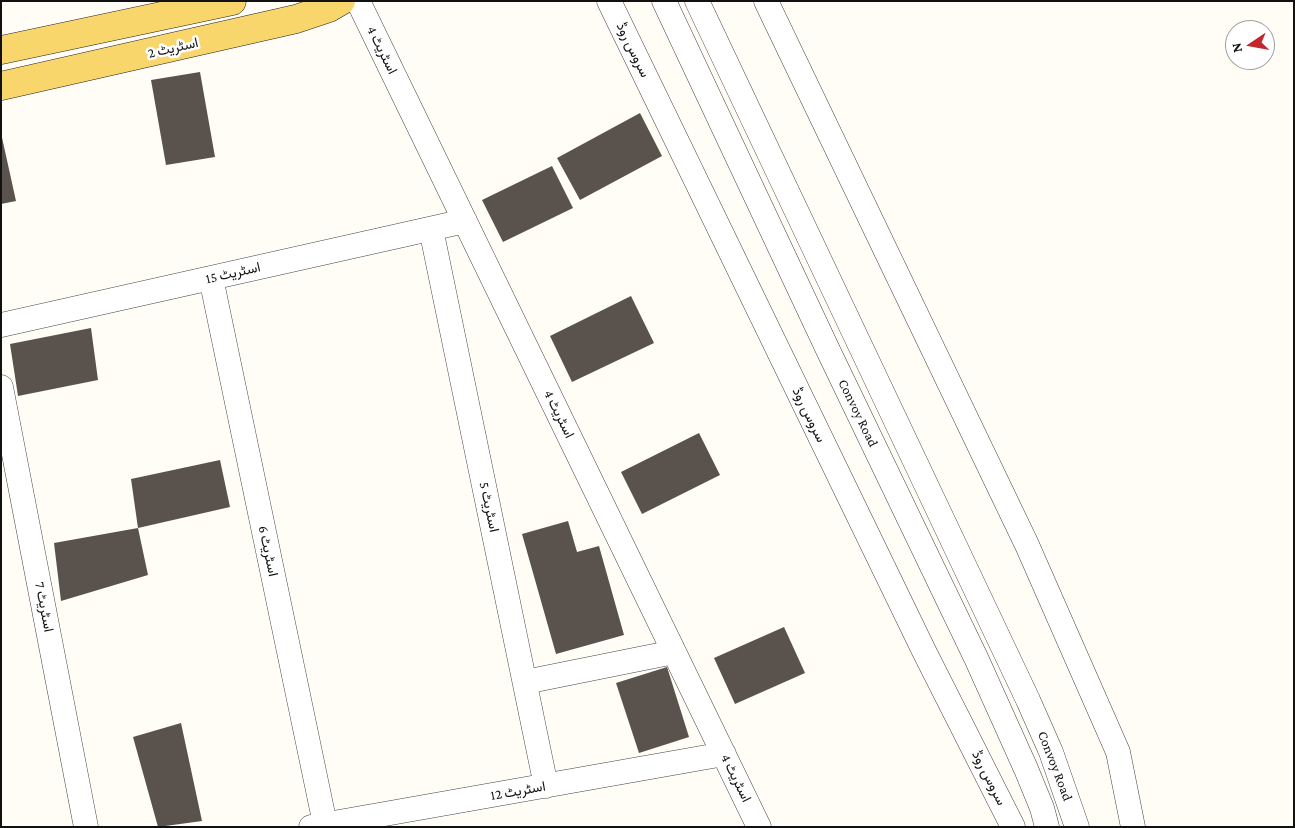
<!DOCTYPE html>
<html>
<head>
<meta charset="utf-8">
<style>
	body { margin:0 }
	#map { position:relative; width:1295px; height:828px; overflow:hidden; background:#fffdf5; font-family:"Crimson Pro",serif }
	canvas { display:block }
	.frame { position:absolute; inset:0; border:2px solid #111; pointer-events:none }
	.north { position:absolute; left:1225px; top:20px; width:50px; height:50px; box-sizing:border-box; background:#fff; border:1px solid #a0a0a0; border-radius:50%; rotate:258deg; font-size:14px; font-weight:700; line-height:20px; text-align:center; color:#111 }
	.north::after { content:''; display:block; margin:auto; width:18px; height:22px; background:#c4262e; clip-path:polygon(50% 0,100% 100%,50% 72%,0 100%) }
</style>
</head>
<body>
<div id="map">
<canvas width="1295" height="828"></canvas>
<div class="frame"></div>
<div class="north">N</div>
</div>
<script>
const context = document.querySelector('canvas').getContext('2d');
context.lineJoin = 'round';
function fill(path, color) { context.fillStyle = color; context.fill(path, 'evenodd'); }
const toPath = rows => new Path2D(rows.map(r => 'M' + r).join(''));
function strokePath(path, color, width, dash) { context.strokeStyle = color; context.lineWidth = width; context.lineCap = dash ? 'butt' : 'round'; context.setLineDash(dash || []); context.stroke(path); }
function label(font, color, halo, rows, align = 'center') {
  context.font = font + ' "Crimson Pro",Vazirmatn,serif'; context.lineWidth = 5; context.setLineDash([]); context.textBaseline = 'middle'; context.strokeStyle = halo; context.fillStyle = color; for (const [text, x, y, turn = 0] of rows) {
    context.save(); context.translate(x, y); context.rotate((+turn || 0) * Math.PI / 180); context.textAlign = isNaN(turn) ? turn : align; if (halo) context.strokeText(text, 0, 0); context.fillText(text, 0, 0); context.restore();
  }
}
const building = toPath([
	[200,72,215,157,166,165,151,80],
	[640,113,662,156,580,200,557,158],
	[1,133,16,201,1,204],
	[552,166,573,208,503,242,482,200],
	[631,296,654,343,572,382,550,336],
	[91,328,98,380,18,396,10,344],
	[699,433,720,475,642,514,621,472],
	[220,460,230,507,138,528,131,479],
	[568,521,577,552,599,546,624,635,556,654,522,534],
	[138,528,148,575,61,601,54,543],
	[784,627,805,673,735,704,714,658],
	[667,667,689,737,639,753,616,683],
	[181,723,202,821,158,827,133,737]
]);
const minor = toPath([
	[358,1,759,827],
	[609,1,924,651,1013,827],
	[664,1,828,350,977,660,1026,769,1042,808,1047,827],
	[697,1,1028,700,1051,752,1077,827],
	[766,1,1027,545,1118,752,1133,827],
	[431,229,546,786],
	[211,278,325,824],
	[1,325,465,221],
	[1,387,86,827],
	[525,682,674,652],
	[311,827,724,754]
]);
const major = toPath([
	[1,50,232,1],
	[1,86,296,19,329,8,341,1]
]);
const streetNames = [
	["اسٹریٹ 2",173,48,-13],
	["اسٹریٹ 4",382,50,64],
	["سروس روڈ",633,50,64],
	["اسٹریٹ 15",233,273,-13],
	["Convoy Road",858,413,64],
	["اسٹریٹ 4",559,414,64],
	["سروس روڈ",809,415,64],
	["اسٹریٹ 5",489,507,78],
	["اسٹریٹ 6",268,551,78],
	["اسٹریٹ 7",44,607,79],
	["Convoy Road",1055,766,69],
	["اسٹریٹ 4",736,778,64],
	["سروس روڈ",989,778,63],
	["اسٹریٹ 12",518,791,-10]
];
fill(building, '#5a524d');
strokePath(minor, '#444', 25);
strokePath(major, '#222', 29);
strokePath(minor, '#fff', 24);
strokePath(major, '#f9d66b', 28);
label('14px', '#111', '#fff', streetNames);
</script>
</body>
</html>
